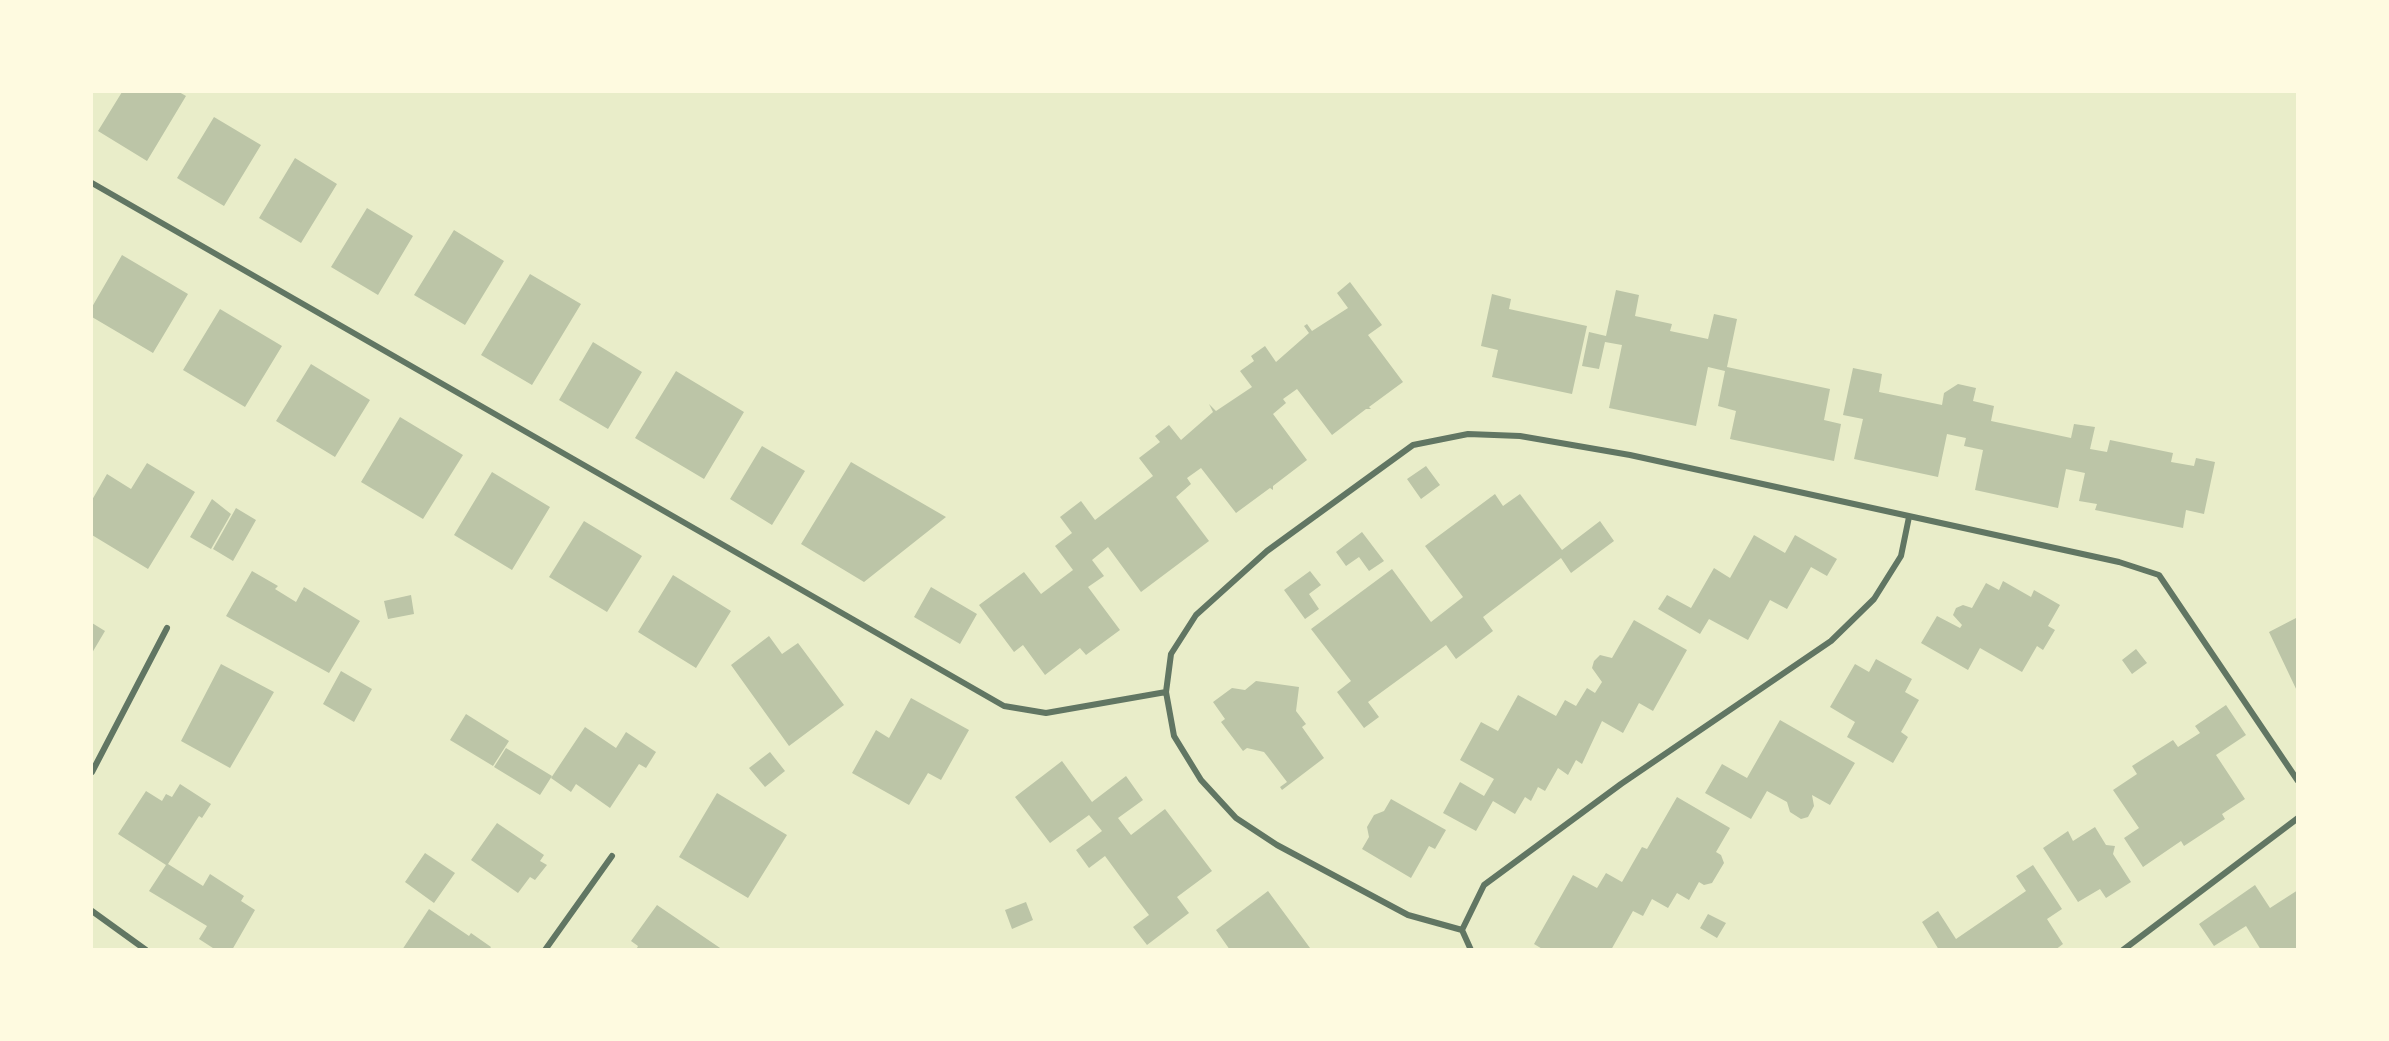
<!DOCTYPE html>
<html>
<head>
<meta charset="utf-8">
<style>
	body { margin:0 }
	#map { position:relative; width:2389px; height:1041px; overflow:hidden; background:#e9edc9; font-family:"Asap Condensed",sans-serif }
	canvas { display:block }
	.frame { position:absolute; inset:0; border:93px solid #fefae0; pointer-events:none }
</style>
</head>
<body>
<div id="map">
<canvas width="2389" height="1041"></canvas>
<div class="frame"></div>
</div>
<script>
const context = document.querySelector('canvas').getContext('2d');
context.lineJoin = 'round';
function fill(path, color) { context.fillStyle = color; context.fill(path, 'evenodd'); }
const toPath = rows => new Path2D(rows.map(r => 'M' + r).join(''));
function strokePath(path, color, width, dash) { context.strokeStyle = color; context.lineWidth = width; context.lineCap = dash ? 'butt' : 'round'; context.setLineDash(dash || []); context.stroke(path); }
const building = toPath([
	[122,92,179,92,186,96,147,161,98,131],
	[214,117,261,145,224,206,177,178],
	[295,158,337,184,301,243,259,218],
	[367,208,413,236,378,295,331,267],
	[454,230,504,261,465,325,414,295],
	[122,255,188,294,153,353,92,317,92,307],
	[530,274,581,304,532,385,481,355],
	[1350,282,1382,325,1368,335,1403,382,1369,407,1371,409,1366,409,1332,435,1297,389,1283,399,1286,403,1273,414,1307,460,1273,486,1273,490,1270,488,1236,513,1201,468,1187,478,1191,484,1176,497,1209,541,1141,592,1108,547,1092,560,1104,576,1088,587,1120,630,1086,655,1080,648,1045,675,1023,645,1014,652,979,605,1024,572,1041,594,1073,570,1055,546,1072,533,1060,517,1081,501,1095,520,1153,476,1139,458,1160,442,1155,436,1169,425,1181,440,1213,412,1209,404,1216,411,1252,387,1240,371,1254,361,1251,356,1265,346,1276,362,1309,333,1304,326,1307,324,1312,331,1348,308,1337,293],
	[1616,290,1639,295,1635,316,1672,324,1670,331,1708,339,1714,314,1737,319,1727,367,1830,389,1824,420,1841,424,1834,461,1730,439,1736,411,1718,406,1725,371,1708,367,1696,426,1609,408,1622,345,1605,342,1599,369,1582,366,1589,332,1606,336],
	[1492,294,1511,299,1509,309,1587,326,1572,394,1492,377,1498,350,1481,346],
	[220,309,282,346,245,407,183,370],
	[593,342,642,372,608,429,559,400],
	[311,364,370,400,335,457,276,421],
	[1853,368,1882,374,1879,392,1942,405,1944,393,1958,384,1976,388,1973,401,1994,406,1991,421,2071,438,2074,424,2095,427,2090,449,2107,452,2110,440,2173,453,2171,462,2194,466,2196,458,2215,462,2204,514,2186,510,2183,528,2095,510,2097,504,2079,501,2085,473,2066,469,2058,508,1975,490,1983,450,1964,446,1966,438,1947,434,1938,477,1854,459,1863,419,1843,415],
	[676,371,744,412,704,479,635,438],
	[400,417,463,455,423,519,361,482],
	[762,446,805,471,772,525,730,499],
	[851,462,946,517,864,582,801,544],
	[147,463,195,492,148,569,92,535,92,500,107,474,131,489],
	[1426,466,1440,485,1421,499,1407,479],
	[492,472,550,507,512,570,454,535],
	[1495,494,1503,506,1520,494,1562,550,1600,521,1614,541,1571,573,1561,558,1483,617,1493,631,1472,647,1456,659,1446,645,1368,702,1379,717,1364,728,1337,692,1351,681,1311,629,1392,569,1431,622,1463,597,1425,546],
	[212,499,231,514,211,549,190,537],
	[236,508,256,520,233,561,213,549],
	[584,521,642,556,607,612,549,577],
	[1362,532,1384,561,1369,571,1359,557,1346,566,1336,552],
	[1754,535,1785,553,1795,535,1837,559,1827,576,1811,567,1787,609,1770,600,1748,640,1709,619,1700,634,1658,609,1667,595,1691,608,1714,568,1730,578],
	[252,571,278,586,275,589,296,602,304,587,360,621,329,673,226,616],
	[1310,571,1321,585,1309,594,1319,609,1305,619,1284,590],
	[673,575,731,611,696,668,638,632],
	[2003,581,2031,597,2034,590,2060,605,2048,626,2055,630,2043,650,2037,646,2022,672,1980,648,1968,670,1921,643,1937,616,1960,628,1962,625,1953,615,1956,608,1963,605,1972,608,1986,583,1999,590],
	[931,587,977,614,960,644,914,617],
	[411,595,414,614,388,619,384,601],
	[2296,618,2298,623,2298,693,2269,632],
	[1634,620,1687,650,1653,711,1639,703,1623,733,1602,721,1582,764,1576,760,1568,775,1558,768,1545,791,1538,787,1531,801,1525,797,1515,814,1493,801,1476,831,1443,813,1460,782,1484,796,1494,779,1460,760,1481,722,1498,731,1518,695,1556,716,1565,700,1576,706,1587,688,1595,693,1602,682,1592,668,1594,661,1600,655,1612,658],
	[92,623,105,631,92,653],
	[769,636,782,654,798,643,844,705,789,746,731,665],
	[2136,649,2147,663,2132,674,2122,660],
	[1876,659,1912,679,1905,692,1919,700,1901,732,1908,737,1893,763,1847,737,1855,722,1830,707,1855,664,1869,672],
	[221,664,274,692,230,768,181,741],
	[341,671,372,689,354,722,323,704],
	[1256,681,1299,687,1296,711,1306,724,1302,727,1324,758,1282,790,1280,787,1287,782,1268,757,1264,752,1247,748,1243,751,1221,722,1225,719,1213,702,1232,688,1245,690],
	[911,698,969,730,941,780,928,773,909,805,852,773,876,730,889,738],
	[2226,705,2246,735,2216,755,2245,799,2222,814,2225,819,2184,846,2181,841,2143,867,2124,838,2139,828,2113,790,2137,774,2132,766,2173,740,2178,747,2200,733,2195,726],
	[466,714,509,741,493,766,450,740],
	[1780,720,1855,763,1830,805,1812,795,1814,806,1808,817,1801,819,1790,812,1787,802,1767,791,1751,819,1705,793,1722,764,1747,778],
	[585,727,616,748,626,732,656,752,646,768,639,764,610,808,576,784,571,792,551,778],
	[506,748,552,776,540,795,494,767],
	[770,752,785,771,765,787,749,768],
	[1062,761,1092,802,1126,776,1143,800,1118,818,1131,835,1165,809,1212,871,1177,897,1189,913,1147,945,1133,927,1149,915,1127,886,1105,856,1089,868,1076,850,1102,831,1089,815,1050,843,1015,797],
	[180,784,211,804,202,818,199,816,168,864,203,886,210,874,244,896,241,901,255,910,232,950,216,950,199,939,207,926,149,891,166,865,118,834,146,791,162,801,166,794,172,797],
	[717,793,787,835,748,898,679,857],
	[1677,797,1730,828,1716,852,1721,855,1724,863,1712,883,1704,885,1699,882,1689,900,1677,893,1668,908,1652,899,1643,916,1633,911,1611,950,1544,950,1534,944,1573,875,1597,888,1606,873,1622,882,1642,847,1647,849],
	[1391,799,1446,830,1435,849,1429,846,1411,878,1362,849,1369,837,1367,827,1374,815,1384,811],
	[497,823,544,855,540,861,547,865,535,880,530,877,518,893,471,860],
	[2095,827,2106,845,2115,846,2113,854,2131,882,2106,898,2100,889,2078,902,2043,848,2068,831,2073,841],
	[425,853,455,873,434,903,405,882],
	[2033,865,2062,909,2047,919,2063,944,2055,950,1939,950,1922,922,1938,911,1956,939,2026,891,2016,876],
	[2255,885,2270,908,2298,890,2298,950,2261,950,2246,926,2214,946,2199,924],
	[1268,891,1310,948,1308,950,1230,950,1216,930],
	[1026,902,1033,920,1012,929,1005,910],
	[657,905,723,950,636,950,638,946,631,941],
	[429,909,469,936,471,933,491,947,489,950,402,950],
	[1708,914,1726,923,1717,938,1700,928]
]);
const minor = toPath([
	[92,183,1004,706,1046,713,1166,692],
	[92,772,167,628],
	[92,911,146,950],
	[1462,930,1484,885,1621,784,1831,641,1874,599,1901,556,1909,517],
	[545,950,612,856],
	[1471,950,1462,930,1408,915,1277,845,1236,818,1201,780,1174,736,1166,692,1171,654,1196,615,1267,551,1413,445,1468,434,1520,436,1630,455,2119,562,2159,575,2298,781],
	[2123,950,2298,818]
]);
fill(building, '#bcc5a7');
strokePath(minor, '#617663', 6);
</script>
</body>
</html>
